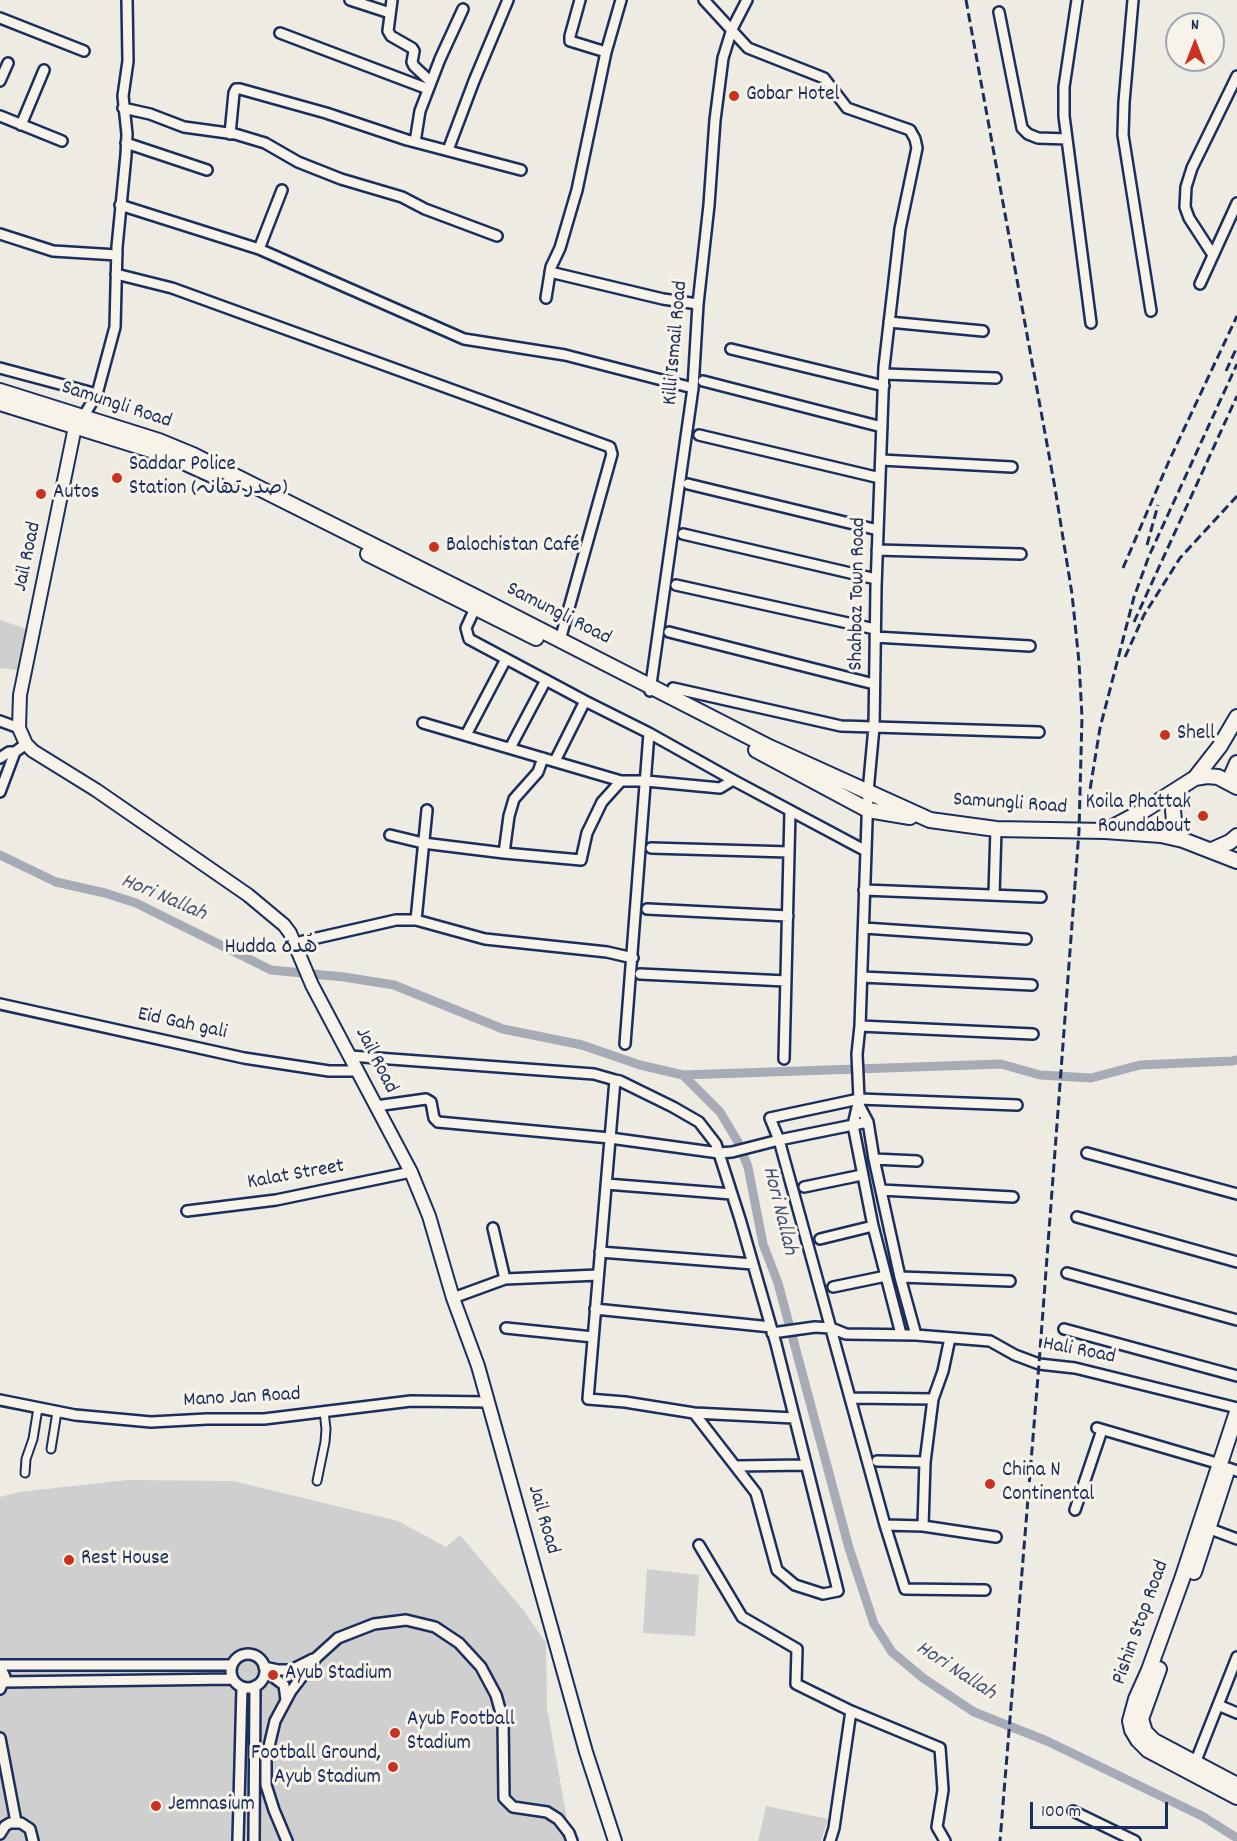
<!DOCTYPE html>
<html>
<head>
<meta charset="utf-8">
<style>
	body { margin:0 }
	#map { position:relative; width:1237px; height:1841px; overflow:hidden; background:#eeebe2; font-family:Dekko,sans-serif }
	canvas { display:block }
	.north { position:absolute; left:1165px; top:12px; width:60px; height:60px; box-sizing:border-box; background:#f7f3e8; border:2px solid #9fa5b1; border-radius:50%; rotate:0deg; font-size:16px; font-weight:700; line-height:24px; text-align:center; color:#1b2f5e }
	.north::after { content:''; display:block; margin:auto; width:21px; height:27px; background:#c8321e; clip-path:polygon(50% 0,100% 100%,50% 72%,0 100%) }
	.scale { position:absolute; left:1030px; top:1802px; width:138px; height:27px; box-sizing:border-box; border:3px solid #1b2f5e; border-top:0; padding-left:8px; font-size:18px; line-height:21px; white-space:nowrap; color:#1b2f5e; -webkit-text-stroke:4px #f7f3e8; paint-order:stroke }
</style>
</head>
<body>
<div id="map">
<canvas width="1237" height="1841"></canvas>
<div class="north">N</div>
<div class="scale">100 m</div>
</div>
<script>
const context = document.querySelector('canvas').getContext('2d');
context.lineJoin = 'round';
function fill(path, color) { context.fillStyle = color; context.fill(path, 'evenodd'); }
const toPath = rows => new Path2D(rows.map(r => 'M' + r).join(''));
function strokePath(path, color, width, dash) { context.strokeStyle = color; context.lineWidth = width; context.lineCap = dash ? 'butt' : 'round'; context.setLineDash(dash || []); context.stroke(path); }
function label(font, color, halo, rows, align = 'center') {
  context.font = font + ' Dekko,"Playpen Sans Arabic",sans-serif'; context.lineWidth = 6; context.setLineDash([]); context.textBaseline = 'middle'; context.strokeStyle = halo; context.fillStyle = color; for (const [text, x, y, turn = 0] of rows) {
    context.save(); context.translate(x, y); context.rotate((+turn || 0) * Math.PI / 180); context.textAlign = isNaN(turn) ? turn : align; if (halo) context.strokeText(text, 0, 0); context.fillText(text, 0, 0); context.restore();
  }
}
const green = toPath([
	[0,620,33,631,25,671,0,668],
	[127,1480,233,1481,398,1521,446,1547,460,1535,524,1611,546,1643,547,1708,571,1841,0,1841,0,1497,19,1492],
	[647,1569,699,1575,695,1636,643,1633],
	[766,1806,828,1819,821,1841,758,1841]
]);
const canal = toPath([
	[0,855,56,882,105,893,136,903,271,970,344,977,394,985,503,1029,582,1045,640,1065,683,1075,720,1112,738,1142,748,1167,763,1244,778,1283,849,1548,874,1624,892,1652,923,1678,974,1712,1047,1741,1202,1816,1237,1838],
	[683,1075,1001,1064,1040,1075,1091,1078,1140,1065,1232,1061,1237,1060]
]);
const pedestrian = toPath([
	[51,1449,57,1412],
	[25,1473,26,1459,33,1439,38,1408],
	[317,1481,325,1442,326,1429,324,1411]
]);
const minor = toPath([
	[350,0,390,13],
	[392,0,388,31,391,36,412,48,414,51,412,62,414,66,431,82],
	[580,0,570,36,570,41,606,52],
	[704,0,748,48,824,78,847,108,910,130,915,139,917,148,900,229,884,367,876,587,874,727,868,792,860,1026,857,1054,859,1099,853,1125,873,1226,901,1334],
	[1077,0,1064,87,1064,116,1091,323],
	[1133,0,1124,102,1123,135,1151,311],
	[999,12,1022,128,1028,134,1038,138,1067,139],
	[0,18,84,51],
	[280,33,428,89],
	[0,81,8,63],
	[123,108,150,114,184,127,235,134,265,143,298,162,341,179,402,197,425,209,497,236],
	[0,116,62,141],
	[21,125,44,70],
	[230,134,234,93,236,89,240,89,326,113,407,140,521,170],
	[415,142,420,111,440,59,463,9],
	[126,143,207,170],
	[448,150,474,81,508,0],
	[120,205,259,249,464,339,565,355,693,388],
	[0,234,53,251,117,255],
	[259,249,282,190],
	[1213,255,1189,218,1185,207,1186,187,1192,168,1237,76],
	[550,272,663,299,698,304],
	[116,274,172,288,610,447,612,454,560,640],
	[1200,284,1237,203],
	[546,298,551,267,560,248,577,190,606,52,621,0],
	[889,322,983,331],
	[731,349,884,386],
	[0,368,97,394],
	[884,374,996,378],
	[703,381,882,427],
	[83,417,97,394,115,327,117,247,126,155,127,134,123,96,128,61,127,0],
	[699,435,880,478],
	[881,460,1012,467],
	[688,484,878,530],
	[683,534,876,579],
	[877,550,1021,554],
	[676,585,875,629],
	[477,604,466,628,469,639,585,701,649,733,733,780,866,851],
	[669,632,874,684],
	[875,637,1030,646],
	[673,688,841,726,1039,732],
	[650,691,693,388,698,304,709,205,715,120,723,58,732,29,747,0],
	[0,721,19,728],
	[423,723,621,781,646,781,720,788,733,780],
	[466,735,506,659],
	[510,748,546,680],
	[0,758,9,752,15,752,26,744],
	[555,761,585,701],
	[0,792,15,752],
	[390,835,423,843,504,853,581,860,587,833,602,802,621,781],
	[651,848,789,852],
	[504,853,509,816,514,799,538,772,543,758],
	[864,890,1041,897],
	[994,895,996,829],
	[647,909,788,916],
	[416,920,427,810],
	[864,928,1026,939],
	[295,943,396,920,416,920,485,939,607,952,633,958],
	[640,974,786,981],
	[862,977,1032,985],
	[0,1004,244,1058,329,1071,358,1071],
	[860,1026,1033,1034],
	[625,1044,649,733],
	[350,1056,594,1074,615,1080,620,1081,673,1107,699,1122,716,1144,740,1219,776,1344,838,1591,823,1594,795,1585,777,1570,756,1493,694,1413,625,1402,588,1399,615,1080],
	[784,1059,790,811],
	[859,1105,868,1122,874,1159,900,1277,916,1335],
	[376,1106,426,1099,431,1102,434,1118,438,1122,610,1138,719,1153,732,1152,779,1140,868,1122],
	[1087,1153,1237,1194],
	[874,1159,917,1161],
	[606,1184,732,1194],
	[804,1187,862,1175],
	[881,1190,1013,1197],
	[187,1211,276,1200,411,1172],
	[1077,1217,1237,1262],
	[493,1228,505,1279],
	[820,1239,873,1226],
	[600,1252,753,1264],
	[1067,1273,1237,1320],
	[900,1277,1010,1281],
	[833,1287,886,1276],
	[453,1298,505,1279,598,1275],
	[595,1309,771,1327],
	[506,1328,593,1337],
	[1064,1329,1237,1376],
	[772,1333,815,1327,831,1328,846,1334,916,1335,990,1341,1015,1355,1039,1364,1075,1368,1237,1408],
	[850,1398,933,1399],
	[0,1400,75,1415,151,1422,207,1419,264,1419,411,1401,488,1402],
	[694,1413,794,1418],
	[1097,1428,1220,1464],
	[877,1461,925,1462],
	[737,1466,805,1465],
	[1228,1468,1237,1471],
	[1075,1510,1102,1430],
	[885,1525,923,1526,996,1537],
	[923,1526,925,1462,933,1399,943,1371,950,1338],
	[1205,1527,1237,1539],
	[699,1545,742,1617,797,1649,796,1684,851,1711,834,1828,830,1841],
	[985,1590,905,1589,885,1525,779,1140,770,1118,859,1099,1017,1105],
	'231 1671a17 17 0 1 1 34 0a17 17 0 1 1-34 0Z',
	[0,1665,232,1665],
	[0,1666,5,1677,0,1689],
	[264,1667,278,1670,291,1670,313,1659],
	[265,1671,284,1685,286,1700],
	[4,1682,233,1679],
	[1218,1705,1237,1713],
	[851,1711,940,1748,943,1790,937,1827,945,1841],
	[0,1738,16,1822],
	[1195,1763,1237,1657],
	[1073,1811,1135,1841],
	[0,1834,5,1826,10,1823,21,1823,30,1829,33,1841],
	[238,1841,242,1687],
	[254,1841,255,1686],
	[287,1841,274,1810,266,1785,266,1759,275,1721,291,1691,317,1657,338,1638,374,1624,406,1620,435,1627,459,1643,481,1667,496,1695,503,1720,504,1798,513,1807,547,1812,558,1819,569,1833,572,1841]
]);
const secondary = toPath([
	[81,419,75,427,20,695,19,728,26,744,33,751,96,790,248,895,284,925,290,933,312,985,411,1172,429,1216,453,1298,478,1366,586,1752,615,1841]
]);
const primary = toPath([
	[0,391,159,441,193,455,480,599,769,747,930,820,996,829,1105,831,1161,835,1183,840,1237,861],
	[0,403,170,456,214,476],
	[368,554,536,638],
	[756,750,868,810,910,817],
	[1195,778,1220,746,1237,717],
	[1229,781,1237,763],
	[1178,789,1174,799,1173,810,1174,821,1177,831,1183,840],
	[1107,830,1143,811,1195,778,1207,776,1218,777,1237,787],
	[1212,850,1230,842,1237,836],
	[1237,1412,1182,1579,1149,1670,1136,1699,1130,1721,1132,1730,1138,1740,1148,1750,1237,1797],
	[1194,1572,1226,1474],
	[1159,1669,1141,1719,1145,1732,1154,1741,1237,1785]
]);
const rail = toPath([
	[966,0,1055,488,1072,594,1079,662,1082,717,1079,831,1039,1364,1000,1841],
	[1226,371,1237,347],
	[1147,545,1158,505],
	[1123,568,1169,461,1237,316],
	[1134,622,1237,396],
	[1125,657,1144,615,1180,558,1237,496],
	[1088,802,1100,728,1134,597,1149,556,1237,364]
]);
const markers = [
	[734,96,6,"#c8321e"],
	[117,478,6,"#c8321e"],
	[41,494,6,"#c8321e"],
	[434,547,6,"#c8321e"],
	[1165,735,6,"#c8321e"],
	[1203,816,6,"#c8321e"],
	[990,1484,6,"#c8321e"],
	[69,1560,6,"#c8321e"],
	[273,1675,6,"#c8321e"],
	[395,1733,6,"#c8321e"],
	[393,1767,6,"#c8321e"],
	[156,1806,6,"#c8321e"]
];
const poiNames = [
	["Gobar Hotel",746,96],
	["Saddar Police",129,466],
	["Station (صدر تھانہ)",129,490],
	["Autos",53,494],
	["Balochistan Café",446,547],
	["Shell",1177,735],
	["Koila Phattak",1191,804,"right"],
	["Roundabout",1191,828,"right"],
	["China N",1002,1472],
	["Continental",1002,1496],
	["Rest House",81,1560],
	["Ayub Stadium",285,1675],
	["Ayub Football",407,1721],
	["Stadium",407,1745],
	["Football Ground,",381,1755,"right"],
	["Ayub Stadium",381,1779,"right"],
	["Jemnasium",168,1806]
];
const streetNames = [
	["Killi Ismail Road",677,343,-85],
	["Samungli Road",116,406,18],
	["Jail Road",29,557,-78],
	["Shahbaz Town Road",859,594,-89],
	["Samungli Road",558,615,27],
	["Samungli Road",1010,805,4],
	["Eid Gah gali",182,1025,12],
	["Jail Road",375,1061,63],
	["Kalat Street",296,1176,-10],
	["Hali Road",1079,1352,11],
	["Mano Jan Road",242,1399,-3],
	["Jail Road",542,1520,74],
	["Pishin Stop Road",1142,1623,-70]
];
const waterNames = [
	["Hori Nallah",163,899,23],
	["Hori Nallah",778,1211,76],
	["Hori Nallah",955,1672,33]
];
const neighbourhoodNames = [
	["Hudda ھُدہ",271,949]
];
fill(green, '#cfcfcf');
strokePath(canal, '#a6abb5', 9);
strokePath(pedestrian, '#1b2f5e', 11);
strokePath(minor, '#1b2f5e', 14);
strokePath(secondary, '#1b2f5e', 16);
strokePath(primary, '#1b2f5e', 18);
strokePath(pedestrian, '#f7f3e8', 7);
strokePath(minor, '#f7f3e8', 9);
strokePath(secondary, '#f7f3e8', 12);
strokePath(primary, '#f7f3e8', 14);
strokePath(rail, '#1b2f5e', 3, [9, 4.5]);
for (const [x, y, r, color] of markers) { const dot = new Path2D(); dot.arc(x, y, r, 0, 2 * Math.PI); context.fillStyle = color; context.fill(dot); strokePath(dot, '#f7f3e8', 2); }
label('21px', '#1b2f5e', '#f7f3e8', poiNames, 'left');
label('21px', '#1b2f5e', '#f7f3e8', streetNames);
label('italic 22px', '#455478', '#f7f3e8', waterNames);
label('22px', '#1b2f5e', '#f7f3e8', neighbourhoodNames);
</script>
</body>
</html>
